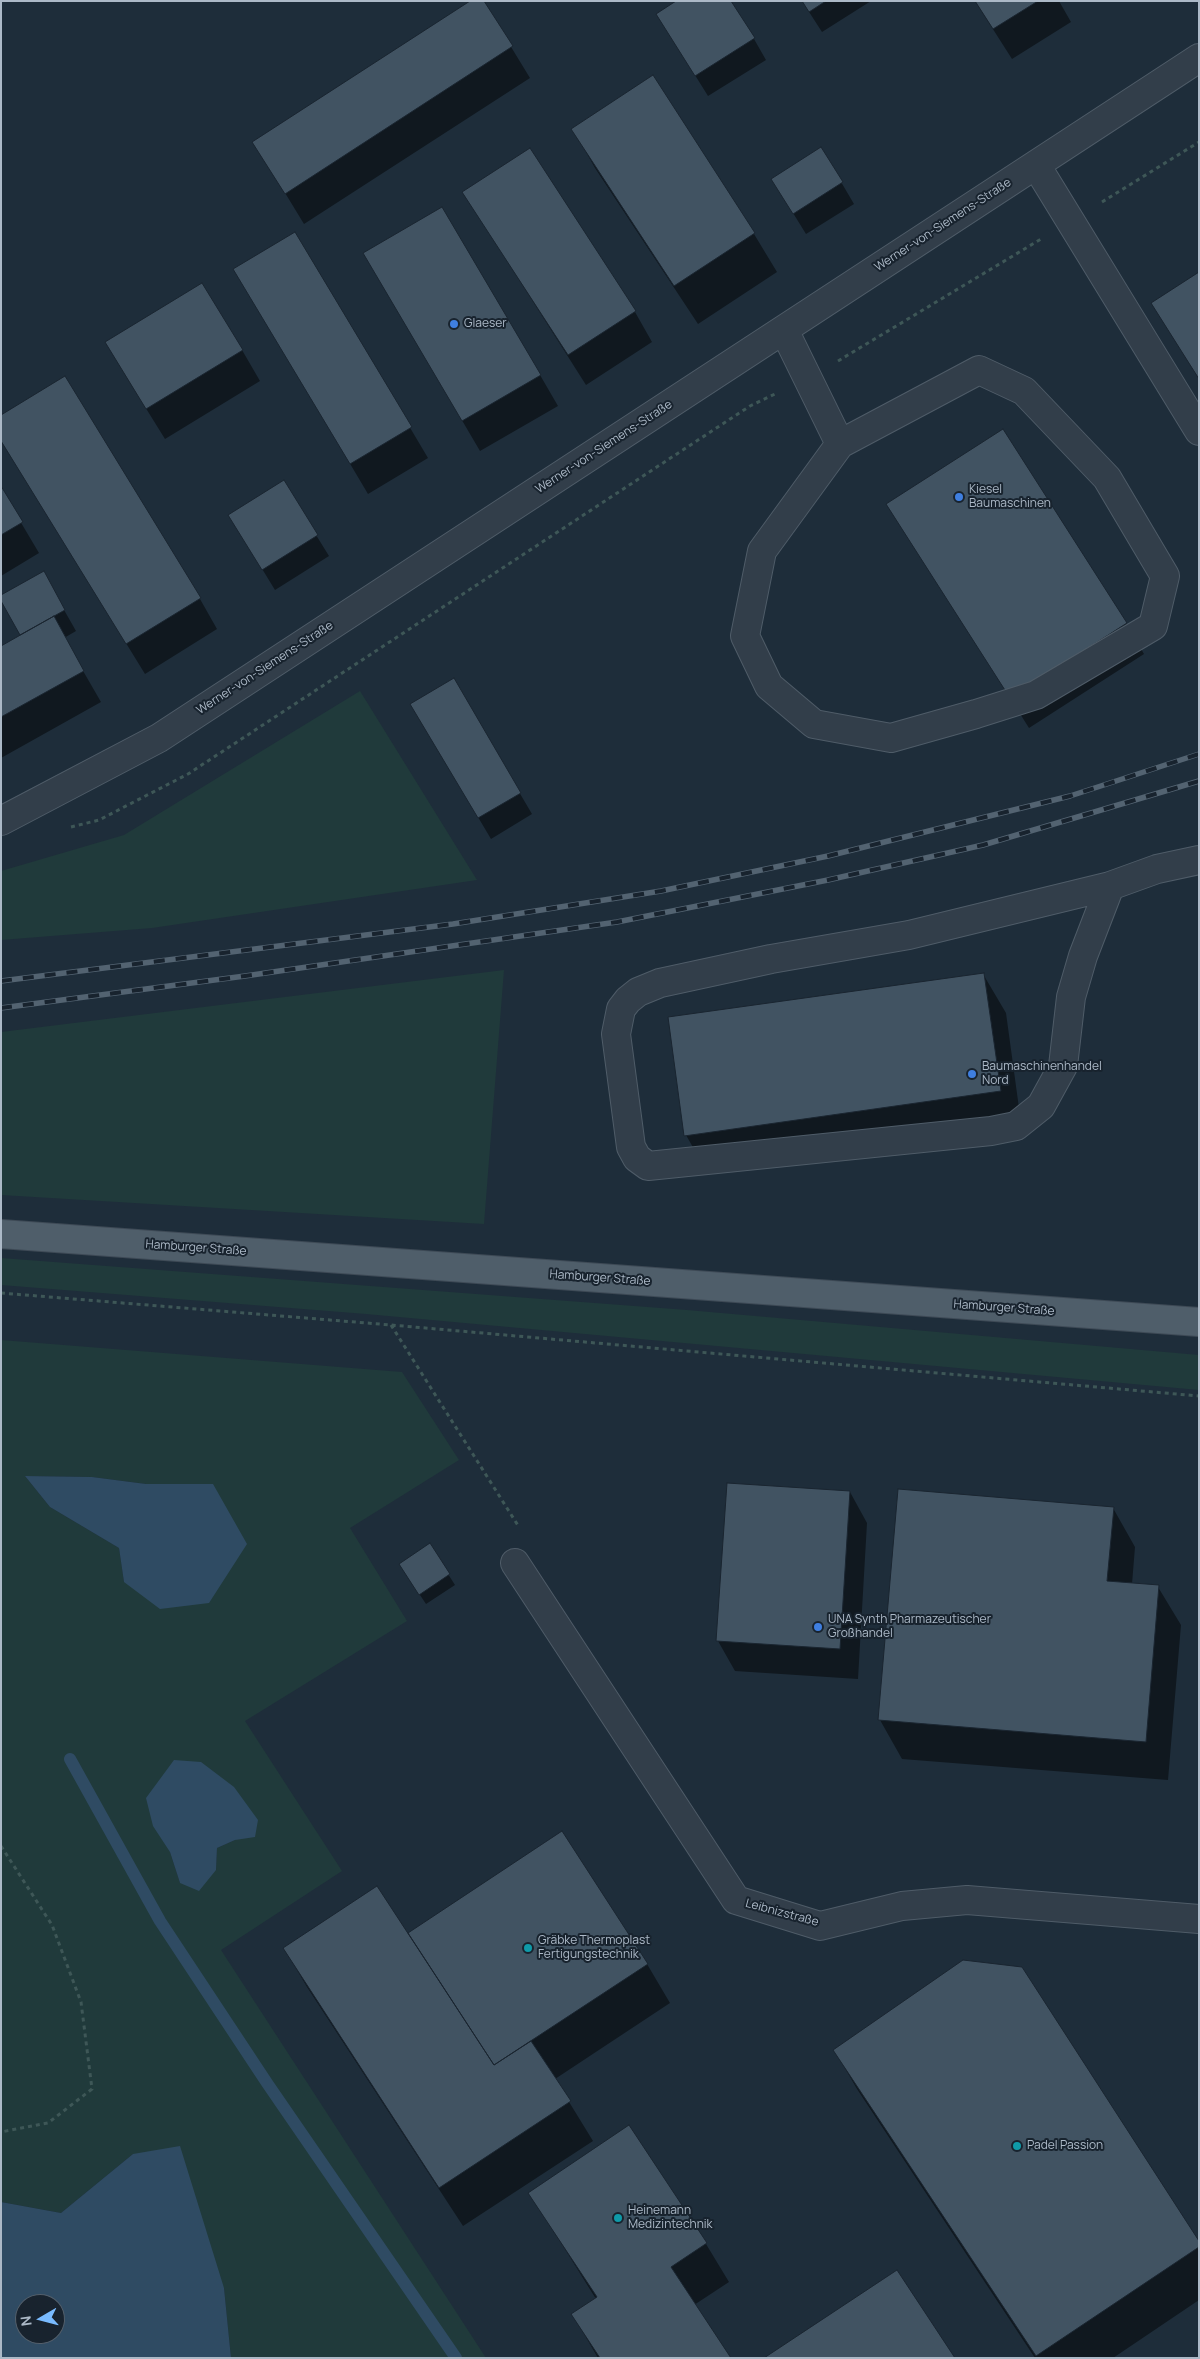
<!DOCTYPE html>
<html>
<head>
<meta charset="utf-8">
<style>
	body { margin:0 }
	#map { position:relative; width:1200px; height:2359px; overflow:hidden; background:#1e2d3a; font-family:Manrope,sans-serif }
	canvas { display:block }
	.frame { position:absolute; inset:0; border:2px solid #acb9c7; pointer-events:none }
	.north { position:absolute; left:15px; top:2294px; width:50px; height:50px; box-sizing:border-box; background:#18232e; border:1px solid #535f6b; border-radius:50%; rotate:262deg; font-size:14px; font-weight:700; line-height:20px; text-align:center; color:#acb9c7 }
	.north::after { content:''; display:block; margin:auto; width:18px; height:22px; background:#79bbff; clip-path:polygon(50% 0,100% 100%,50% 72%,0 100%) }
</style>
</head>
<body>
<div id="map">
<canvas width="1200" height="2359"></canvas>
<div class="frame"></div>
<div class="north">N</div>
</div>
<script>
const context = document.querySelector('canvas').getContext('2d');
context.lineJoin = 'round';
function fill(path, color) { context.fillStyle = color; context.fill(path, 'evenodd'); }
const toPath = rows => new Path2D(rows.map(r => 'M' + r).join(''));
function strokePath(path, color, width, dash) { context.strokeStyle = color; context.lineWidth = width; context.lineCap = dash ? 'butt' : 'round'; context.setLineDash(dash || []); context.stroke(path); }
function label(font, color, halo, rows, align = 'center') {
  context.font = font + ' Manrope,sans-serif'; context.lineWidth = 4; context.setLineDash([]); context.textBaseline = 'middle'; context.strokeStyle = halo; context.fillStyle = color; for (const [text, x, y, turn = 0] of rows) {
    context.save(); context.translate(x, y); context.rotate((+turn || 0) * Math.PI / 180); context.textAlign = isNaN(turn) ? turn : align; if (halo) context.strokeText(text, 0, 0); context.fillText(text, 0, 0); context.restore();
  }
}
const green = toPath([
	[360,691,477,880,152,928,1,940,1,871,124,835],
	[504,970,484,1224,1,1195,1,1032],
	[1,1258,687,1310,1199,1355,1199,1390,366,1314,1,1285],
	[1,1340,402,1372,459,1460,350,1528,407,1621,245,1721,342,1871,221,1950,486,2358,231,2358,224,2288,133,2154,61,2213,1,2202],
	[25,1476,92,1477,146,1484,124,1582,119,1548,50,1507],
	[258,1820,235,1840,217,1848,216,1870,180,1883,170,1852]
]);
const water = toPath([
	[25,1476,92,1477,146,1484,213,1484,247,1544,209,1603,160,1609,124,1582,119,1548,50,1507],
	[174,1760,201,1762,234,1787,258,1820,255,1837,235,1840,217,1848,216,1870,199,1891,180,1883,170,1852,153,1826,146,1798],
	[180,2146,224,2288,231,2358,1,2358,1,2202,61,2213,133,2154],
	[25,2304,55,2304,55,2334,25,2334]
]);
const shadow = toPath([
	[483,1,530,78,304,224,254,142],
	[802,1,871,1,822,32],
	[975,1,1059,1,1071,22,1012,59],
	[670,35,754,39,766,60,708,96],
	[653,77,754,234,777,272,698,324,595,168,573,129],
	[821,148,854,204,806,234,785,200],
	[464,193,635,312,652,342,586,385],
	[295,234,428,458,368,494,253,300],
	[1199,273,1199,379,1152,303],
	[382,284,540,375,558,406,480,451],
	[242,350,260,381,165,439,124,373],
	[9,453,200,599,217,629,145,674],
	[1,489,39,553,1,576],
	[888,504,1126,623,1144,654,1029,728],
	[316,535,329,556,275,590,242,536],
	[43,573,76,631,64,638,101,702,1,758,1,647,22,635,1,598],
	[453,680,532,814,491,839,424,726],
	[983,974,1006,1013,1022,1130,708,1174,686,1135],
	[850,1492,867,1523,858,1679,735,1671,718,1641],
	[1113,1508,1135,1547,1132,1584,1158,1587,1181,1625,1168,1780,902,1759,880,1720],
	[429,1544,455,1585,426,1604,406,1574],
	[562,1833,647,1964,670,2003,555,2079,593,2141,463,2226,307,1987,284,1948,407,1934],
	[835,2051,1199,2244,1199,2300,1113,2358,1035,2358,857,2089],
	[629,2127,706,2244,729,2282,694,2305,729,2358,598,2358,573,2315,596,2299,530,2193]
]);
const stream = toPath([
	[70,1759,160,1921,267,2083,456,2358]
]);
const building = toPath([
	[470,1,484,1,513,46,285,194,252,142,470,1],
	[676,1,731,1,755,38,695,76,656,14,676,1],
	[802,1,826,1,809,12,802,1],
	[975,1,1038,1,993,29,975,1],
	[653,75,755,233,674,286,571,129,653,75],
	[821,147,843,182,793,214,771,179,821,147],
	[530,148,636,311,568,355,462,192,530,148],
	[442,207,541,375,462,421,363,253,442,207],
	[295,232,412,427,350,464,233,269,295,232],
	[1199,272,1199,379,1151,303,1199,272],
	[202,283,243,350,146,409,105,342,202,283],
	[65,376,201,598,126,644,1,441,1,415,65,376],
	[1003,429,1127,623,1010,698,886,504,1003,429],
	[284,480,318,535,262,570,228,515,284,480],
	[1,486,23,522,1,535,1,486],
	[44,571,65,610,20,635,1,601,1,595,44,571],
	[54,616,84,671,1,717,1,646,54,616],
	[454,678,521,793,478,818,410,704,454,678],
	[984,973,1001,1091,684,1136,668,1017,984,973],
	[727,1483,850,1491,840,1649,716,1641,727,1483],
	[898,1489,1114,1507,1107,1581,1159,1585,1146,1742,878,1720,898,1489],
	[430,1543,450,1574,419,1595,399,1564,430,1543],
	[562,1831,648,1964,494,2065,408,1933,562,1831],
	[377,1886,494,2065,531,2041,571,2101,439,2188,283,1948,377,1886],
	[963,1960,1022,1967,1199,2241,1199,2247,1036,2356,833,2050,963,1960],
	[629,2125,707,2243,671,2267,731,2358,600,2358,571,2314,597,2297,528,2193,629,2125],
	[897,2270,955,2358,764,2358,897,2270]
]);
const path = toPath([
	[1102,202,1199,142],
	[838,361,1041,239],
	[71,827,99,820,188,774,750,406,775,394],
	[1,1293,391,1325,1199,1396],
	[391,1325,519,1527],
	[1,1846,52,1925,81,2002,92,2089,48,2123,1,2132]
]);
const minor = toPath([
	[1036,165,1199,431],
	[784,330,840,444,762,551,745,636,769,686,814,724,891,738,976,714,1036,695,1153,626,1165,576,1107,478,1024,391,979,370,840,444],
	[1,821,159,738,1199,58],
	[1110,886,1083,956,1071,997,1063,1066,1041,1106,1016,1126,991,1131,648,1166,637,1158,631,1147,616,1034,621,1009,628,1000,638,992,660,983,771,959,909,935,1110,886,1157,869,1199,860],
	[515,1563,736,1900,820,1926,902,1906,967,1900,1199,1919]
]);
const major = toPath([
	[1,1234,1199,1322]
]);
const rail = toPath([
	[1,981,453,924,661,891,828,856,1070,796,1199,754],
	[1,1008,245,976,617,922,828,880,983,845,1199,781]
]);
const markers = [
	[454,324,5,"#3f7fe0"],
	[959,497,5,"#3f7fe0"],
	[972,1074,5,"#3f7fe0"],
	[818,1627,5,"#3f7fe0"],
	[528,1948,5,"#0f9aa8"],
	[1017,2146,5,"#0f9aa8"],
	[618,2218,5,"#0f9aa8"]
];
const streetNames = [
	["Werner-von-Siemens-Straße",943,225,-33],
	["Werner-von-Siemens-Straße",604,447,-33],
	["Werner-von-Siemens-Straße",265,668,-33],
	["Hamburger Straße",196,1248,4],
	["Hamburger Straße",600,1278,4],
	["Hamburger Straße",1004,1308,4],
	["Leibnizstraße",782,1913,15]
];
const poiNames = [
	["Glaeser",464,324],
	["Kiesel",969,490],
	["Baumaschinen",969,504],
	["Baumaschinenhandel",982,1067],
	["Nord",982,1081],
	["UNA Synth Pharmazeutischer",828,1620],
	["Großhandel",828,1634],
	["Gräbke Thermoplast",538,1941],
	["Fertigungstechnik",538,1955],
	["Padel Passion",1027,2146],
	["Heinemann",628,2211],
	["Medizintechnik",628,2225]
];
fill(green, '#203a3b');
fill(water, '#2f4b63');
fill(shadow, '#0007');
strokePath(stream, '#2f4b63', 12);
fill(building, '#415362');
strokePath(building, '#1a2530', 1);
strokePath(minor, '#4f5c68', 30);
strokePath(major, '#3e4a56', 30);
strokePath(path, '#3e5757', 3, [4, 4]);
strokePath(minor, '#323e4a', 28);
strokePath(major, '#4f5e6a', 28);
strokePath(rail, '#536371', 5.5);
strokePath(rail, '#18232e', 4, [11]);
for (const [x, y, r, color] of markers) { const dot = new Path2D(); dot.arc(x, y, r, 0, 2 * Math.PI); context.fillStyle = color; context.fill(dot); strokePath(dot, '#18232e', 2); }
label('12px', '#acb9c7', '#18232e', streetNames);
label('12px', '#acb9c7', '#18232e', poiNames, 'left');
</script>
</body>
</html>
